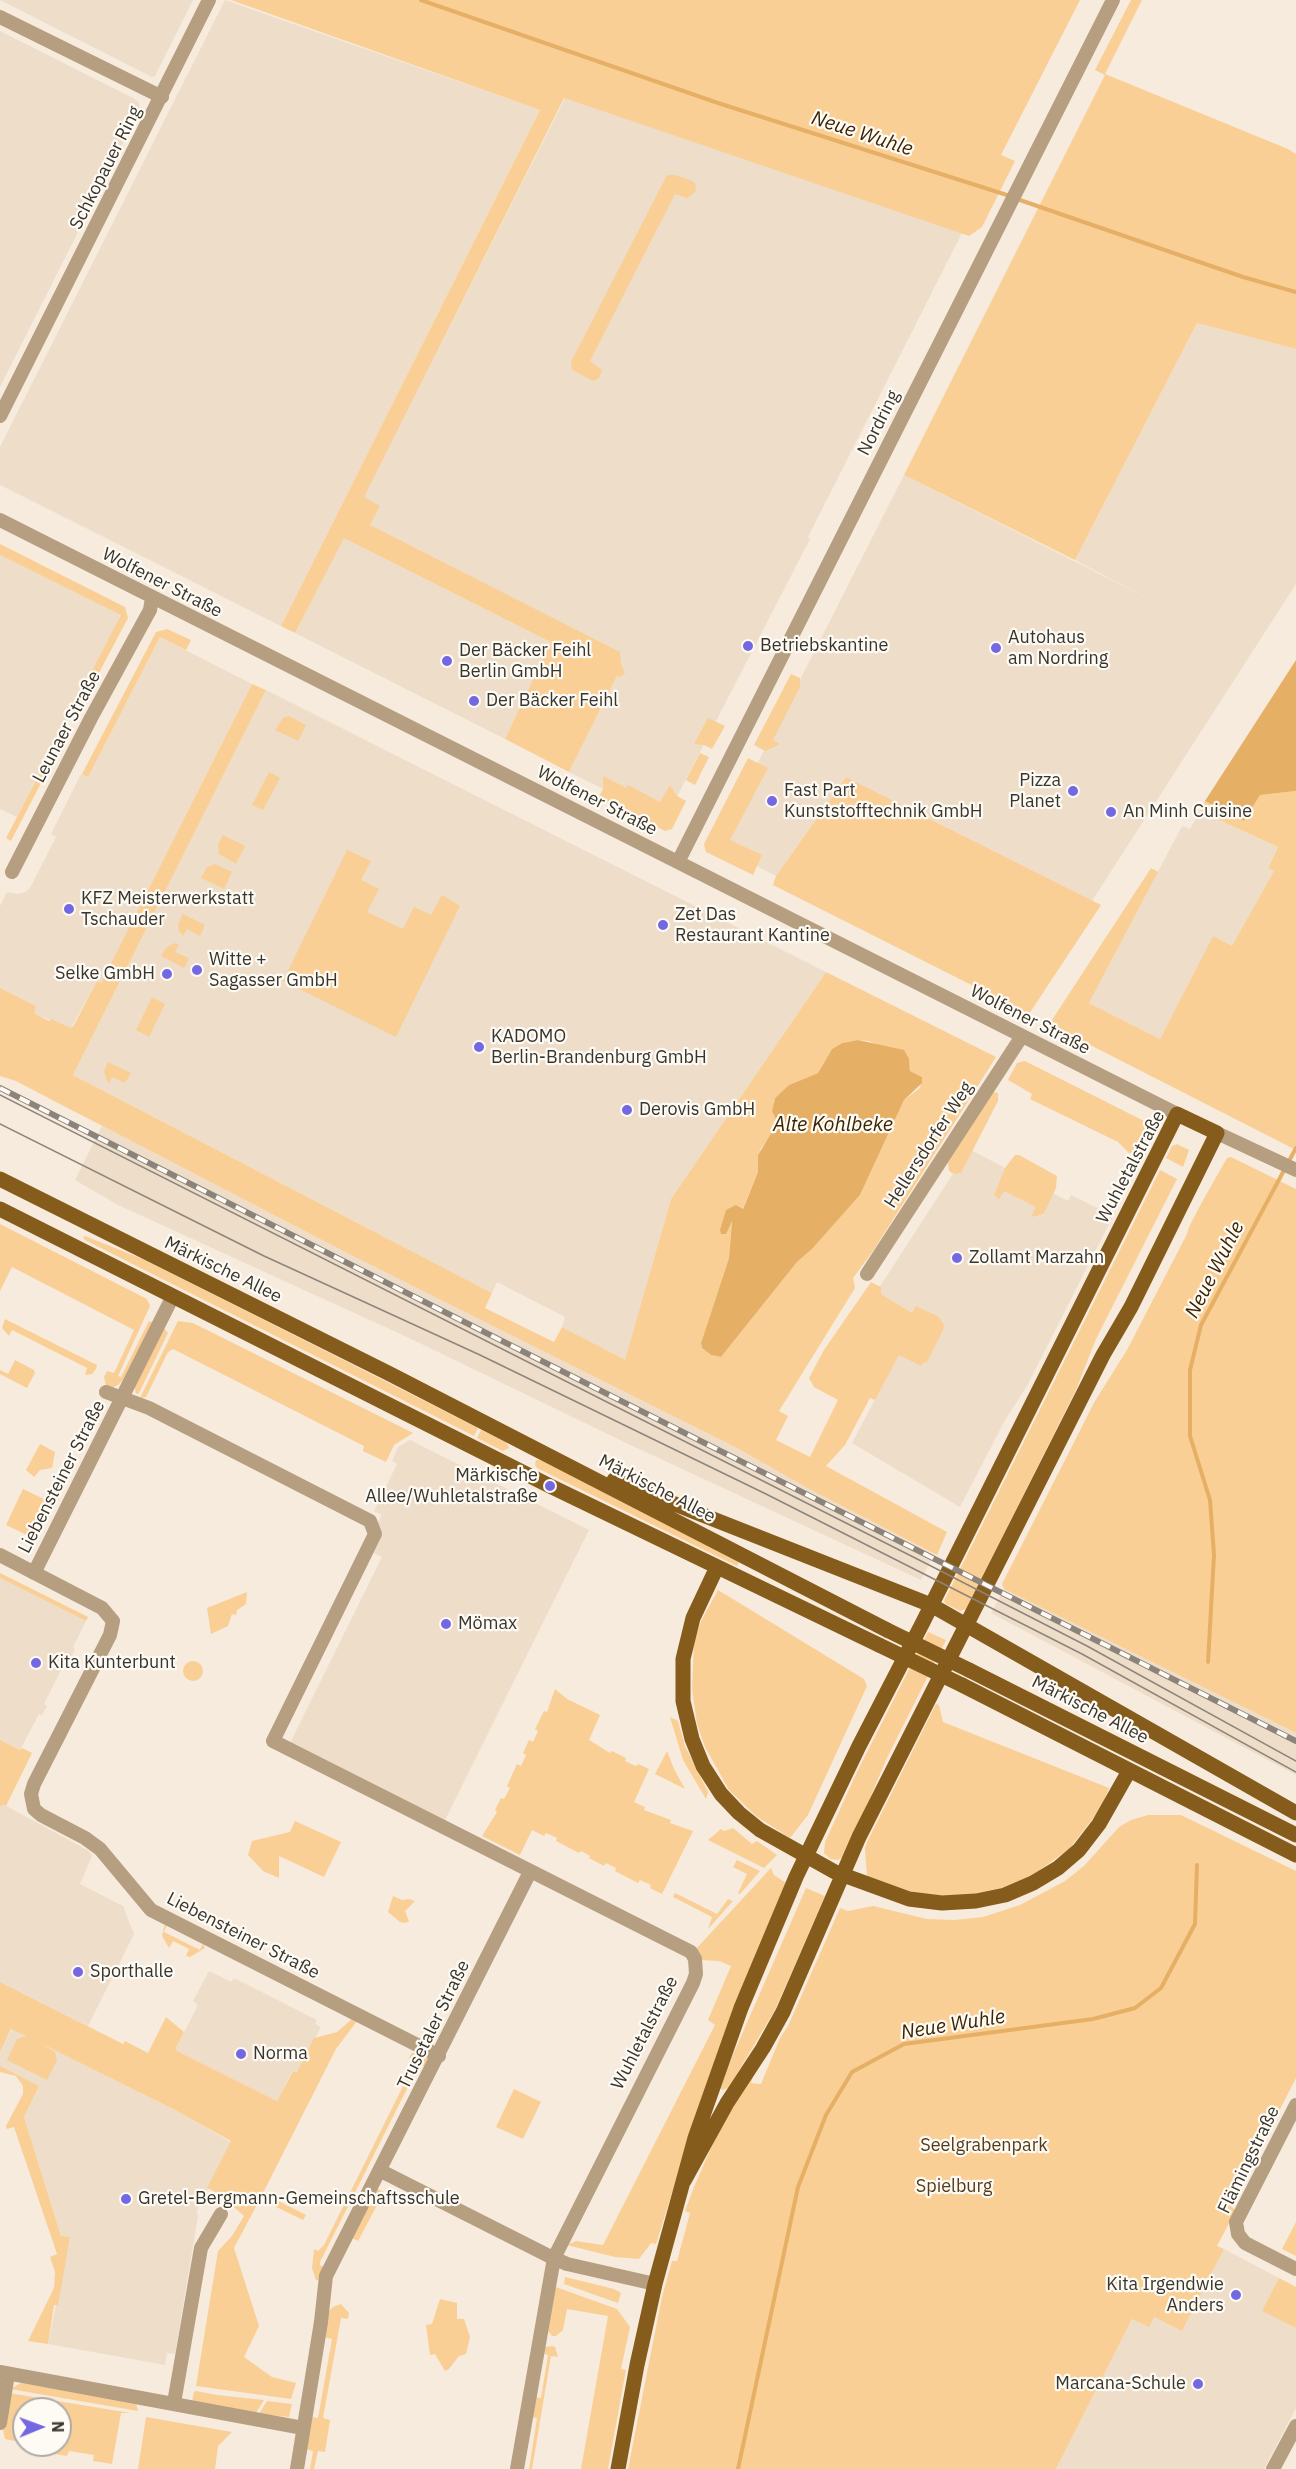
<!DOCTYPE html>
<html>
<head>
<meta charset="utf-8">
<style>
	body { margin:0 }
	#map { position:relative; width:1296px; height:2469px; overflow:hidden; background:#f7ebdd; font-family:"IBM Plex Sans",sans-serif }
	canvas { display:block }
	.north { position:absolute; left:12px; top:2397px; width:60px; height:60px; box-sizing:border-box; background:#fefaf4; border:2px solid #afaba5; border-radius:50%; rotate:89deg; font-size:16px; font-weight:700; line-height:24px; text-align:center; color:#38342e }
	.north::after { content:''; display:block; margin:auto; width:21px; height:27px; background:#7468e2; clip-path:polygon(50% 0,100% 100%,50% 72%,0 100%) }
</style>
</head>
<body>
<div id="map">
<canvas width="1296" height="2469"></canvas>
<div class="north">N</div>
</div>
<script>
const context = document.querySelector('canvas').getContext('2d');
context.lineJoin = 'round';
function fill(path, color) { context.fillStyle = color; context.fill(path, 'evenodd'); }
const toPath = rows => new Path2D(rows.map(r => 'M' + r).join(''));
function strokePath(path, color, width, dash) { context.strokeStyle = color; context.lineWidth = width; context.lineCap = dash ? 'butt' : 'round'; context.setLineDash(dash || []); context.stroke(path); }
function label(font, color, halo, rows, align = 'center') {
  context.font = font + ' "IBM Plex Sans",sans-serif'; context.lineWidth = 4.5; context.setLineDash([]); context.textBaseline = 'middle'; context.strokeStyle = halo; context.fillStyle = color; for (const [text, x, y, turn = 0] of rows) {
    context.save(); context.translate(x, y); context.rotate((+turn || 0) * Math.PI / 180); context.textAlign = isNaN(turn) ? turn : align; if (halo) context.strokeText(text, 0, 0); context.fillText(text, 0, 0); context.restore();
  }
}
const built = toPath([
	[0,0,193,0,155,76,152,77],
	[225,0,540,110,281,626,0,485,0,447],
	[0,31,135,99,139,103,140,109,0,387],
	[565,98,962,233,808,537,810,539,665,820,569,772,617,676,552,642,505,739,295,633],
	[1197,323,1296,349,1296,584,1092,901,846,777,776,876,716,845,904,475,1151,600,1075,560],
	[0,555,122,615,17,817,0,809],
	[160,637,252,684,101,983,97,981,71,1028,33,1013,36,1006,0,988,0,906,7,892,18,894,25,892,30,888,56,837,51,834,81,774,88,776],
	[266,690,826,972,671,1199,625,1361,562,1327,565,1317,497,1282,492,1293,73,1075],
	[1200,811,1278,847,1268,867,1274,871,1232,947,1213,937,1160,1039,1089,1003,1182,826,1190,829],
	[102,1126,349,1254,737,1448,809,1489,934,1554,921,1580,622,1441,407,1337,118,1205,75,1180],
	[969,1149,1068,1201,1071,1195,1113,1216,1027,1386,1005,1420,960,1507,852,1443,917,1320,877,1291],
	[410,1440,589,1530,444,1822,290,1743,382,1557,374,1553,380,1540,378,1522,382,1515,374,1511,397,1464,392,1461,398,1447],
	[0,1578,86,1621,73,1647,75,1649,71,1658,73,1660,68,1669,63,1666,44,1704,47,1706,42,1715,39,1714,20,1750,0,1740],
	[1004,1589,1296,1733,1296,1775,991,1613],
	[3,1804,89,1851,92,1856,80,1884,123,1906,134,1934,88,2026,0,1982,0,1806],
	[209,1971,231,1982,234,1978,317,2020,315,2024,321,2027,297,2072,292,2071,277,2101,177,2051,176,2048,198,2005,193,2001],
	[12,2029,173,2109,231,2142,197,2211,198,2216,175,2354,167,2353,165,2365,48,2344,70,2237,61,2236,24,2117,39,2086,0,2066,0,2052],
	[1224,2249,1279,2278,1263,2311,1296,2328,1296,2408,1264,2469,1056,2469,1132,2319,1154,2317,1182,2331]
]);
const green = toPath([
	[231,0,1080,0,1001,155,1015,161,982,227,969,236,564,98,364,497,380,506,370,525,620,652,621,664,625,673,620,677,617,676,569,772,505,739,551,642,344,538,295,633,281,626,540,110],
	[1131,0,1142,0,1105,74,1288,149,1296,154,1296,349,1197,323,1075,560,904,475,1105,75,1095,70],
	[667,175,676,175,692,181,695,183,696,191,687,198,675,194,590,361,602,370,599,378,593,381,572,370,571,362],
	[0,544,125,607,128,618,81,707,75,704,121,615,0,555],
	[167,629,191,640,186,650,160,637,88,777,82,774,156,632],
	[791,674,800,678,800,687,773,740,780,744,765,751,754,745],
	[252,684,266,690,73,1075,492,1293,485,1308,554,1342,562,1327,625,1360,671,1199,826,972,996,1057,873,1251,853,1278,855,1288,779,1411,788,1416,776,1440,810,1457,838,1400,814,1387,809,1378,824,1350,871,1282,881,1287,881,1294,912,1313,916,1306,939,1317,944,1325,943,1330,927,1362,923,1363,921,1366,899,1355,875,1400,870,1398,845,1445,826,1466,947,1532,937,1555,809,1489,737,1448,349,1254,58,1103,16,1081,0,1076,0,988,36,1006,34,1013,49,1021,51,1019,71,1028,74,1025,97,981,101,983],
	[858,1040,869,1041,909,1059,910,1071,922,1077,920,1088,904,1100,860,1195,812,1249,797,1262,721,1357,711,1355,702,1348,701,1343,729,1258,732,1218,742,1210,758,1172,758,1155,761,1148,779,1126,772,1111,775,1098,789,1085,818,1073,832,1049,842,1043],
	[289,716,306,725,298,741,275,730,283,718],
	[708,718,725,726,712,749,704,745,694,744],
	[53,748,58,750,11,841,6,838],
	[700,753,709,757,695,785,686,780],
	[748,758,768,768,730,840,762,855,753,875,706,852,704,844],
	[269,772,280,778,263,810,252,805],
	[603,776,626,788,628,785,660,802,670,785,677,796,686,801,672,829,665,831,599,797,603,789],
	[846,777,1101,905,1029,1014,773,885,776,876],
	[1296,791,1296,1150,1053,1026,1052,1020,1151,868,1158,872,1089,1003,1160,1039,1213,936,1232,946,1274,871,1268,868,1278,847,1200,811,1205,801,1244,821,1260,795],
	[223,835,245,846,236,864,219,854,218,844],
	[347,850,371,861,361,880,379,889,367,912,403,929,414,907,431,915,442,895,460,906,396,1037,283,981],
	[215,864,232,872,224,889,201,878,207,867],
	[183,914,205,925,200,936,187,929,183,936,179,931,178,924],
	[174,943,179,945,175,952,189,958,184,968,161,956,166,948],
	[152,997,165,1004,149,1037,136,1030],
	[1025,1061,1150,1124,1145,1154,1129,1153,1118,1142,1030,1099,1032,1094,1008,1080,1017,1063],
	[108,1062,131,1073,125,1083,112,1077,109,1083,107,1081,104,1071],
	[993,1092,998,1093,998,1101,961,1173,954,1174,949,1171,948,1162],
	[1177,1144,1189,1150,1183,1167,1166,1158,1172,1146],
	[1015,1155,1019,1155,1057,1176,1056,1188,1044,1213,1040,1215,1031,1217,1036,1207,1004,1191,999,1199,994,1195,1005,1168],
	[1231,1157,1296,1189,1296,1733,1004,1589,1002,1584,1095,1401,1127,1350,1187,1234,1189,1227,1202,1202,1227,1158],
	[1160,1170,1177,1179,1096,1339,1076,1390,966,1609,960,1611,946,1604,944,1601],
	[0,1224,147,1299,150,1306,118,1376,121,1377,149,1321,154,1323,123,1380,118,1385,111,1388,106,1386,104,1377,107,1371,114,1373,134,1330,12,1267,0,1291],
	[85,1236,145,1260,478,1428,474,1436,85,1240,83,1237],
	[5,1319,97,1365,96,1369,92,1374,85,1375,87,1368,12,1330,9,1336,2,1328],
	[178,1321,193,1323,413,1433,394,1445,386,1462,363,1451,364,1446,173,1349,168,1352,146,1397,140,1398],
	[163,1327,168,1333,139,1393,136,1394,134,1385],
	[15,1360,34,1370,35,1373,27,1388,0,1374,0,1370,8,1374],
	[481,1430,506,1442,509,1448,503,1451,477,1438],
	[40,1444,55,1452,52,1468,40,1470,34,1477,26,1470],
	[536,1460,542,1460,739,1562,737,1566,537,1468,535,1465],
	[23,1489,46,1500,29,1536,6,1525],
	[0,1573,88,1617,86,1621,0,1578],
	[718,1590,864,1679,867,1686,808,1815,790,1838,756,1816,729,1790,705,1747,697,1724,692,1689,694,1642,701,1621],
	[247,1592,246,1604,237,1610,236,1615,232,1614,228,1626,211,1634,207,1608],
	[928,1632,946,1640,886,1760,865,1810,843,1857,838,1860,830,1859,824,1853,825,1842,858,1770],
	'183 1671a10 10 0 1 1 20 0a10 10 0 1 1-20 0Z',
	[555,1689,567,1699,600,1715,589,1740,610,1753,612,1751,626,1758,625,1761,636,1766,638,1764,649,1769,634,1802,645,1807,644,1810,671,1820,670,1823,693,1831,662,1894,650,1888,651,1885,640,1880,638,1883,615,1871,616,1868,606,1863,604,1866,589,1858,590,1856,581,1851,579,1853,556,1841,557,1838,546,1833,544,1836,532,1830,520,1855,482,1836,497,1812,495,1810,501,1798,504,1799,510,1788,507,1786,517,1764,521,1766,526,1755,523,1753,529,1740,533,1742,538,1731,535,1729,544,1711,547,1712],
	[936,1704,939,1705,943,1722,1109,1788,1101,1808,1069,1849,1030,1877,1001,1888,958,1897,909,1893,867,1877,865,1849,867,1842],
	[670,1717,678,1721,685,1746,708,1792,706,1799,683,1760],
	[0,1740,20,1750,22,1748,32,1753,6,1806,3,1805,0,1806],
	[667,1751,674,1769,685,1789,655,1774],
	[1148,1815,1181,1815,1296,1871,1296,2078,1230,2206,1236,2210,1217,2246,1224,2249,1182,2331,1154,2317,1149,2327,1132,2319,1056,2469,628,2469,662,2297,672,2261,677,2261,690,2213,685,2211,694,2187,721,2125,755,2070,751,2083,761,2084,780,2038,788,2026,840,1908,848,1911,873,1906,927,1919,955,1920,983,1917,1020,1905,1065,1881,1084,1866,1119,1827,1131,1820],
	[295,1821,341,1842,324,1877,279,1856,279,1878,263,1871,248,1855,252,1841,290,1832],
	[733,1828,752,1844,757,1841,777,1855,764,1868,708,1840,721,1829,724,1831],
	[737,1860,760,1871,740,1894,738,1893,747,1874,733,1867],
	[771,1868,774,1875,786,1883,704,2091,656,2244,651,2243,639,2259,615,2257,567,2245,576,2241,603,2245,715,2025,708,2020,731,1966,719,1961,701,1960,695,1950],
	[806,1888,825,1896,775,2010,729,2087,723,2090,719,2088,725,2073],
	[675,1893,717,1914,728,1899,733,1901,708,1929,712,1917,673,1897],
	[393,1896,402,1900,409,1899,415,1901,405,1911,409,1921,406,1923,400,1922,388,1912],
	[165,1924,167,1925,164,1932,200,1950,203,1943,205,1948,190,1957,186,1956,189,1949,173,1941,169,1948,162,1936],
	[0,1982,123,2044,125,2041,148,2053,166,2017,184,2032,176,2048,177,2051,277,2101,293,2071,297,2072,314,2038,337,2032,352,2019,357,2021,336,2049,263,2193,306,2215,303,2220,260,2199,234,2248,259,2326,244,2357,272,2377,296,2383,291,2399,196,2386,218,2251,232,2236,244,2216,219,2194,207,2188,231,2141,173,2109,40,2043,55,2052,57,2060,47,2080,7,2060,17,2039,26,2036,11,2029,0,2052],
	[418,2052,429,2059,425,2066,421,2066,416,2071,320,2262,320,2265,325,2268,318,2280,316,2280,312,2268,314,2249,318,2251,324,2245,415,2062,409,2058,412,2053],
	[0,2066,39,2086,24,2117,61,2236,70,2237,58,2305,54,2305,48,2344,28,2341,54,2288,55,2272,50,2257,57,2254,14,2127,7,2129,6,2126,23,2094,23,2086,16,2076,0,2072],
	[514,2089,541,2102,523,2139,496,2127],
	[377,2189,384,2192,358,2241,352,2238],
	[1296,2222,1296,2256,1282,2249],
	[565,2277,614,2289,621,2293,618,2303,564,2284],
	[1279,2278,1296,2287,1296,2328,1262,2311],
	[553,2286,617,2309,630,2327,621,2369,626,2370,608,2469,581,2469,608,2316,567,2309,563,2330,556,2336,552,2336,545,2327],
	[440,2299,457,2303,457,2319,464,2319,470,2337,466,2354,459,2356,449,2369,445,2371,435,2354,430,2355,426,2325,432,2324],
	[341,2304,349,2313,348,2319,341,2318,323,2418,330,2420,325,2452,318,2451,314,2469,310,2469,313,2451,305,2449,311,2417,318,2418,332,2339,324,2337,327,2313,333,2307],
	[552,2346,555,2347,558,2357,551,2356,532,2469,529,2469,537,2418,531,2417,534,2397,541,2398,548,2355,541,2353,545,2347],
	[21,2383,136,2403,138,2411,10,2389],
	[196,2391,217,2395,264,2400,256,2413,192,2401,194,2392],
	[9,2393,130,2413,121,2413,112,2464,93,2461,94,2455,69,2451,67,2456,43,2452,44,2446,38,2445,60,2445,60,2409,24,2409,24,2443,5,2439,3,2430],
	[267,2401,292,2404,289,2417,259,2414],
	[146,2417,232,2432,218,2446,215,2469,138,2469]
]);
const water = toPath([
	[1296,660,1296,791,1260,795,1244,821,1205,801],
	[858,1040,904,1050,909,1059,910,1071,922,1077,922,1083,904,1100,860,1195,812,1249,797,1262,721,1357,711,1355,702,1348,701,1343,729,1258,732,1221,726,1234,721,1234,720,1230,726,1210,736,1205,743,1209,758,1172,758,1155,772,1132,779,1126,772,1111,775,1098,789,1085,818,1073,832,1049,842,1043]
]);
const stream = toPath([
	[421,0,718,103,1010,196],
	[1017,199,1243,277,1296,292],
	[1208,1662,1214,1555,1210,1500,1190,1436,1190,1370,1201,1325,1296,1148],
	[738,2469,798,2187,826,2115,852,2072,904,2044,1093,2019,1135,2008,1161,1988,1195,1924,1197,1865]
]);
const minor = toPath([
	[0,17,162,97],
	[0,416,209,0],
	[0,520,1177,1114],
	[678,862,1113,0],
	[12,872,91,718,150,610,152,598],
	[1217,1133,1296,1170],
	[867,1274,1022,1036],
	[106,1392,149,1408,370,1521,375,1534,273,1741,691,1952,695,1959,696,1974,693,1983,554,2258,517,2469],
	[0,1555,102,1608,113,1621,110,1635,34,1784,31,1794,34,1809,41,1815,85,1838,100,1849,151,1910,439,2056],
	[34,1573,173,1296],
	[1296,2105,1236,2222,1238,2234,1245,2243,1296,2269],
	[381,2171,551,2257,567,2264,655,2284],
	[0,2372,303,2428],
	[174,2403,201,2248,221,2214],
	[0,2423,8,2374],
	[297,2469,321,2322,326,2276,530,1872],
	[1273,2469,1296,2426]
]);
const major = toPath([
	[0,1179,390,1374,887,1630],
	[0,1209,550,1486,879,1645],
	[614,1480,931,1605,1296,1813],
	[717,1567,693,1618,683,1659,683,1701,692,1739,703,1766,721,1794,739,1813,760,1830,835,1872,909,1899,942,1903,976,1901,1005,1895,1033,1883,1058,1868,1079,1850,1099,1824,1129,1771],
	[969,1670,1296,1835],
	[962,1685,1296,1855],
	[618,2469,637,2365,655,2284,695,2138,741,2008,796,1877,859,1746,922,1624,1177,1114,1217,1133,1131,1307,1103,1355,859,1837,783,2012,763,2048,727,2103,684,2181]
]);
const tram = toPath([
	[0,1095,929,1565,1087,1646,1296,1761],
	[0,1124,264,1256,480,1355,766,1494,1082,1654,1296,1772]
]);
const rail = toPath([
	[0,1088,1296,1741]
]);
const majorBridge = toPath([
	[887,1630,969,1670],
	[879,1645,962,1685]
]);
const markers = [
	[748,646,6,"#7468e2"],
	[996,648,6,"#7468e2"],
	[447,661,6,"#7468e2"],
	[474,701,6,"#7468e2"],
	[1073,791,6,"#7468e2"],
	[772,801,6,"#7468e2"],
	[1111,812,6,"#7468e2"],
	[69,909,6,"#7468e2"],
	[663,925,6,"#7468e2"],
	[197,970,6,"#7468e2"],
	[167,974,6,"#7468e2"],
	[479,1047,6,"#7468e2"],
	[627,1110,6,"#7468e2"],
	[957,1258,6,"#7468e2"],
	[550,1486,6,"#7468e2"],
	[446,1624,6,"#7468e2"],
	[36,1663,6,"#7468e2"],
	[78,1972,6,"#7468e2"],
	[241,2054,6,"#7468e2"],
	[126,2199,6,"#7468e2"],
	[1236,2295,6,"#7468e2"],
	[1198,2384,6,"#7468e2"]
];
const streetNames = [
	["Schkopauer Ring",106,168,-63],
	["Nordring",879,423,-63],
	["Wolfener Straße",162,583,27],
	["Leunaer Straße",67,727,-62],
	["Wolfener Straße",597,801,27],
	["Wolfener Straße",1030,1020,27],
	["Hellersdorfer Weg",929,1145,-57],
	["Wuhletalstraße",1131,1167,-62],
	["Märkische Allee",223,1270,26],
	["Liebensteiner Straße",62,1477,-63],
	["Märkische Allee",657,1489,27],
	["Märkische Allee",1090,1710,27],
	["Liebensteiner Straße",243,1936,27],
	["Trusetaler Straße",434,2025,-64],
	["Wuhletalstraße",645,2033,-63],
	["Flämingstraße",1249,2160,-64]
];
const poiNames = [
	["Autohaus",1008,638],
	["am Nordring",1008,659],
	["Betriebskantine",760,646],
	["Der Bäcker Feihl",459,651],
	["Berlin GmbH",459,672],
	["Der Bäcker Feihl",486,701],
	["Pizza",1061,781,"right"],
	["Planet",1061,802,"right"],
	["Fast Part",784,791],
	["Kunststofftechnik GmbH",784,812],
	["An Minh Cuisine",1123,812],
	["KFZ Meisterwerkstatt",81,899],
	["Tschauder",81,920],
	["Zet Das",675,915],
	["Restaurant Kantine",675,936],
	["Witte +",209,960],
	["Sagasser GmbH",209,981],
	["Selke GmbH",155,974,"right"],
	["KADOMO",491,1037],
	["Berlin-Brandenburg GmbH",491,1058],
	["Derovis GmbH",639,1110],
	["Zollamt Marzahn",969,1258],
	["Märkische",538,1476,"right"],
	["Allee/Wuhletalstraße",538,1497,"right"],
	["Mömax",458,1624],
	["Kita Kunterbunt",48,1663],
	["Sporthalle",90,1972],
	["Norma",253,2054],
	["Gretel-Bergmann-Gemeinschaftsschule",138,2199],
	["Kita Irgendwie",1224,2285,"right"],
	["Anders",1224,2306,"right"],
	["Marcana-Schule",1186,2384,"right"]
];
const parkNames = [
	["Seelgrabenpark",984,2146],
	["Spielburg",954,2187]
];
const waterNames = [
	["Neue Wuhle",862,134,18],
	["Alte Kohlbeke",833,1125],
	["Neue Wuhle",1215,1270,-63],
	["Neue Wuhle",953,2025,-9]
];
fill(built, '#eedec9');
fill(green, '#facf95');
fill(water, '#e5b065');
strokePath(stream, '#e5b065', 4);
strokePath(minor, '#b69e80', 14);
strokePath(major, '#855c1b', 15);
strokePath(tram, '#8c847b', 1.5);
strokePath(rail, '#8c847b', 6);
strokePath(rail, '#fefaf4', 4, [11]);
strokePath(majorBridge, '#855c1b', 15);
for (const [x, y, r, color] of markers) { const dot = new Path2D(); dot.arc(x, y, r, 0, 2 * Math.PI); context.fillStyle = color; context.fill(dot); strokePath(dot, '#fefaf4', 2); }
label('18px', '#38342e', '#fefaf4', streetNames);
label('18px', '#38342e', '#fefaf4', poiNames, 'left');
label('18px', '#533c1c', '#fefaf4', parkNames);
label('italic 20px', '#3a2503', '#fefaf4', waterNames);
</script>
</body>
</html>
